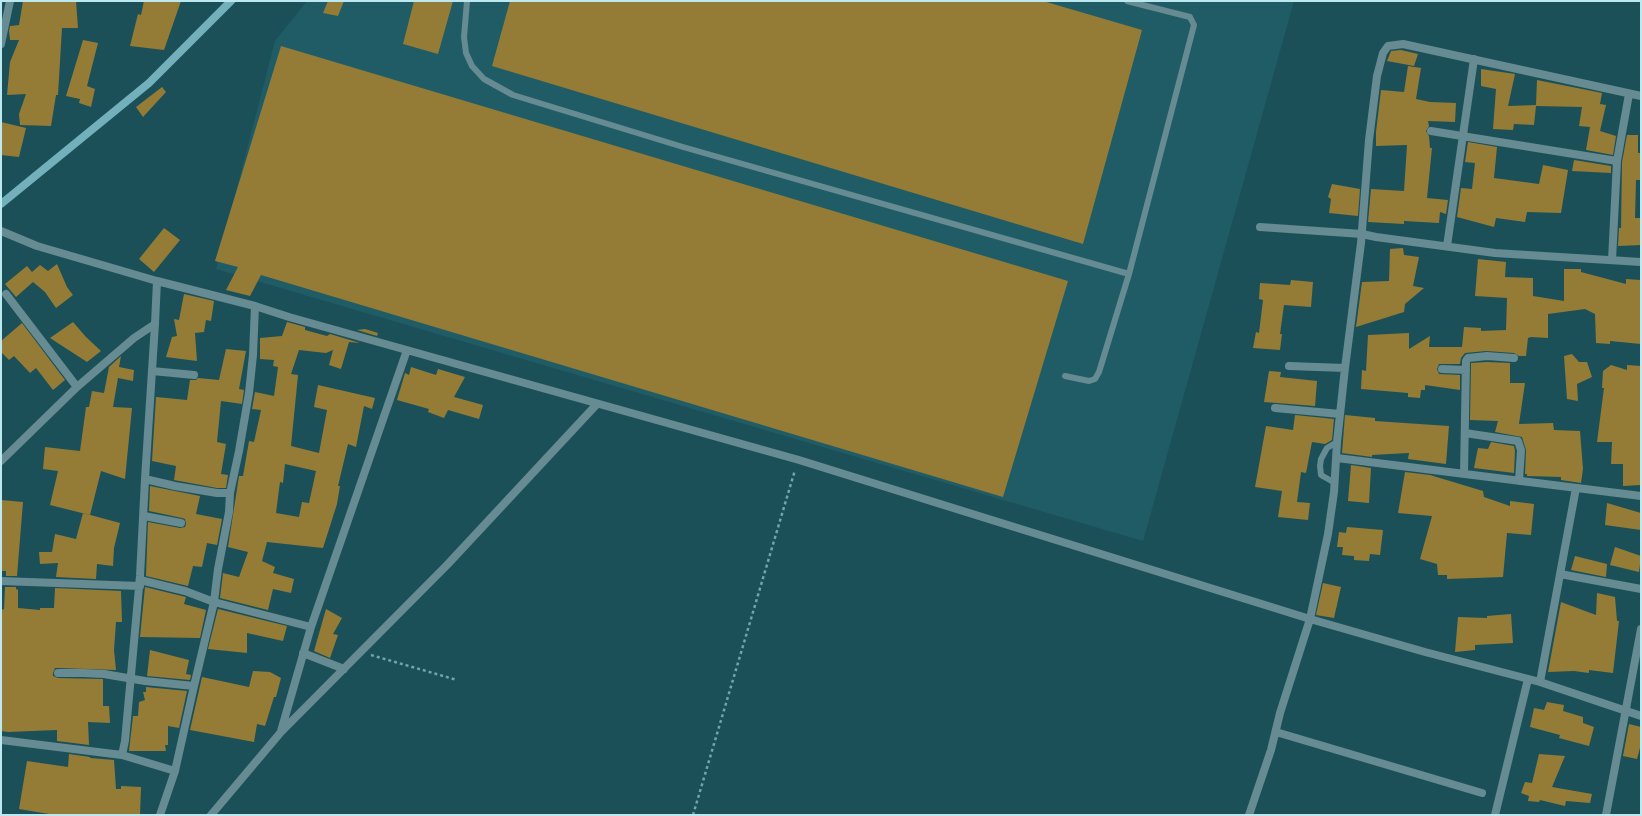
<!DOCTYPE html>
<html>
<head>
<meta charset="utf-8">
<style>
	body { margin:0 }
	#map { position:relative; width:1642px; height:816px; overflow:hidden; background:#1b5058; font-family:Signika,sans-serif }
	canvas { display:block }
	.frame { position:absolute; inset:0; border:2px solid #bce8f0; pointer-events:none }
</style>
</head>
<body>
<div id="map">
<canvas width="1642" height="816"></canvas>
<div class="frame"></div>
</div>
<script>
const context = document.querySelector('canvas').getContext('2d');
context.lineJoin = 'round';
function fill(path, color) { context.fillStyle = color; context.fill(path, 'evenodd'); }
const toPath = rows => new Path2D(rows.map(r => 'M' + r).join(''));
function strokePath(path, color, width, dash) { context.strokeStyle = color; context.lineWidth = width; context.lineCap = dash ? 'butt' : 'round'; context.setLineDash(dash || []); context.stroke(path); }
const built = toPath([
	[307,1,1294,1,1143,541,216,269,275,41]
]);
const building = toPath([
	[23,1,76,1,78,28,62,28,58,95,56,95,51,126,20,125,19,114,26,94,7,95,10,62,19,40,10,40,9,31,10,26,19,25],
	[144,1,181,1,164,50,130,46,138,14,141,15],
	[328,1,344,1,338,16,323,13],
	[414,1,453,1,438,54,403,44],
	[510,1,1043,1,1142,30,1083,244,492,66],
	[83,40,98,43,87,86,95,89,91,107,79,103,80,99,66,96],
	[281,46,1068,281,1003,497,261,275,250,296,226,290,238,267,215,261],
	[1401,50,1418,54,1414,66,1387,61,1391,51],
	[1408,66,1421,68,1416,99,1430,102,1456,103,1455,122,1428,121,1429,126,1426,131,1429,136,1430,148,1432,148,1427,198,1448,200,1446,214,1440,212,1439,223,1404,221,1404,224,1368,222,1371,189,1404,191,1407,145,1376,146,1376,132,1381,90,1404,92],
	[1481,69,1515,74,1508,106,1536,105,1537,80,1602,93,1600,104,1606,105,1600,131,1616,136,1613,155,1586,150,1590,127,1579,126,1582,107,1536,106,1534,125,1514,124,1513,130,1493,129,1496,89,1481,86],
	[162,87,166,92,143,117,136,107],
	[1,122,26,128,19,157,1,155],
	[1627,135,1638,135,1638,153,1641,153,1640,180,1636,180,1635,218,1641,218,1641,245,1618,246,1619,228,1621,228,1622,162],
	[1468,142,1497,147,1494,178,1539,184,1543,165,1568,170,1561,213,1527,212,1525,222,1496,218,1494,227,1457,217,1461,188,1472,189,1475,163,1465,162],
	[1574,160,1611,166,1611,173,1572,171],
	[1332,184,1360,189,1358,216,1329,213,1331,199,1328,197],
	[164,228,180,240,154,272,139,259],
	[1403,248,1404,255,1419,257,1413,286,1424,288,1405,304,1404,312,1356,327,1362,282,1389,281,1390,249],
	[1478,259,1506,262,1505,277,1533,278,1533,296,1564,301,1564,269,1581,269,1581,272,1626,284,1626,279,1640,280,1641,344,1610,341,1610,344,1596,343,1595,314,1585,309,1548,314,1548,338,1531,337,1528,338,1526,356,1519,356,1514,353,1486,351,1465,353,1461,358,1460,364,1439,364,1437,369,1439,374,1460,375,1460,390,1425,385,1425,390,1421,390,1420,398,1408,397,1408,393,1361,389,1362,370,1366,371,1368,335,1409,333,1409,349,1430,336,1429,347,1462,347,1464,327,1481,328,1481,331,1506,330,1507,298,1475,296],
	[57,264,67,287,73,295,56,308,45,292,33,282,16,297,5,284,27,266,32,272,40,265,48,271],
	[1291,280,1313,282,1311,307,1284,305,1280,334,1282,334,1280,350,1253,348,1256,332,1259,333,1263,300,1259,299,1260,283,1290,285],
	[184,294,214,301,211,321,206,320,204,332,195,333,197,361,166,357,172,337,177,336,174,319,179,320],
	[73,322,86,337,101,351,87,362,50,338],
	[287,322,305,327,305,330,327,336,330,334,360,343,349,342,341,369,329,365,333,350,326,353,299,350,291,374,298,375,291,446,319,453,327,410,314,407,318,385,375,398,372,409,364,406,356,447,348,444,338,486,340,486,337,504,323,548,267,542,262,561,275,567,273,573,294,579,291,593,273,589,268,610,220,598,223,573,239,577,248,552,228,547,239,476,243,476,249,441,254,442,261,410,252,409,255,392,274,396,278,367,273,366,274,360,260,359,260,338,282,336],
	[285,464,316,471,309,503,302,502,299,517,276,513,280,482,283,483],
	[22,323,65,380,53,390,36,368,30,373,14,356,9,360,1,352,1,341],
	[365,329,378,333,377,336,357,330],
	[226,349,246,351,239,389,244,390,242,404,221,401,217,442,226,444,221,474,228,475,226,488,217,488,174,480,176,466,152,461,156,397,187,400,190,380,196,380,198,378,219,380],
	[1572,354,1579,362,1587,362,1592,377,1577,384,1578,401,1567,399,1564,356],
	[121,356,119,367,134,370,133,381,118,378,113,407,132,408,125,479,101,471,90,515,50,505,58,471,43,469,45,447,80,451,86,407,89,407,92,391,104,393,109,367],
	[1487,362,1510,363,1510,383,1525,383,1519,424,1553,423,1554,430,1580,431,1583,469,1581,483,1561,480,1561,477,1527,476,1527,474,1525,474,1526,450,1522,437,1495,432,1498,421,1470,420,1471,363],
	[1611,365,1627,370,1627,365,1641,366,1641,485,1623,486,1623,464,1611,464,1612,442,1597,442,1604,388,1602,388,1603,371],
	[411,367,436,375,438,369,465,377,454,397,483,405,479,419,448,410,444,418,428,412,429,409,397,400,405,373,409,375],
	[1269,371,1281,372,1280,377,1317,381,1315,406,1264,402],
	[1295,415,1334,419,1332,440,1325,444,1312,442,1306,473,1301,472,1297,502,1310,503,1308,520,1278,517,1282,491,1255,487,1266,426,1293,430],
	[1345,415,1375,418,1375,421,1449,426,1446,464,1408,459,1409,453,1372,455,1372,457,1342,453],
	[1491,442,1514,446,1515,451,1514,473,1474,468,1478,448,1488,449],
	[1351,465,1371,468,1369,503,1348,501],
	[1405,472,1430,475,1483,491,1484,497,1510,506,1510,501,1534,504,1531,535,1507,533,1503,577,1447,579,1447,575,1438,575,1437,564,1420,559,1432,516,1398,513],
	[150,486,200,496,196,514,222,519,217,545,207,543,202,567,193,566,188,586,146,576,148,522,180,528,185,527,186,524,185,519,182,518,149,511],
	[1,500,23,502,17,576,6,576,6,571,1,571],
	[1607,503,1641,513,1641,530,1605,525],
	[83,513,120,523,114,548,113,566,97,564,96,579,56,577,58,563,40,564,39,552,52,552,55,534,76,539],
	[1347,527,1383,530,1380,555,1370,554,1369,561,1354,560,1354,556,1342,555,1343,547,1337,547,1339,532,1346,533],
	[1615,547,1641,556,1639,572,1610,565],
	[1575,556,1607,564,1606,577,1571,570],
	[1323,583,1341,587,1334,618,1316,615],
	[5,587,16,587,16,589,18,590,18,608,40,610,40,608,54,608,55,588,121,591,122,622,116,622,114,650,116,670,58,668,55,668,53,673,53,676,58,678,103,679,103,706,109,706,110,723,88,722,89,745,57,741,57,730,8,732,1,731,1,610,4,609],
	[145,587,186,597,184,604,206,610,200,638,140,637],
	[1597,593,1615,597,1617,621,1619,621,1613,673,1589,670,1589,673,1574,671,1548,672,1561,602,1596,615],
	[218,609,287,626,283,641,247,633,247,653,208,649],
	[326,609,342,618,333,634,338,635,330,658,314,651],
	[1511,614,1513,643,1475,645,1475,650,1455,652,1458,617,1487,618,1487,616],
	[150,650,189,660,186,674,191,675,190,680,147,676],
	[253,671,270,672,281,678,276,697,274,697,265,726,257,724,254,742,190,730,202,677,249,687],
	[146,687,187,691,179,728,168,726,168,745,165,745,166,751,129,751,133,716,138,716,139,702,145,700,143,692,146,692],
	[1547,702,1564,705,1563,711,1583,717,1583,723,1594,727,1589,746,1559,738,1560,735,1530,727,1534,708,1544,710],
	[1629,724,1641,727,1641,744,1637,759,1623,756],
	[69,754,90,757,90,758,114,760,116,789,121,789,121,786,141,787,140,815,55,815,19,809,27,761,68,767],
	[1539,754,1565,756,1552,787,1592,794,1590,803,1566,801,1565,806,1540,800,1539,802,1528,801,1529,796,1521,793,1525,782,1532,783]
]);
const path = toPath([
	[371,655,457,680],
	[693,815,795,470]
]);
const lane = toPath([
	[467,1,464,37,466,53,472,66,484,79,513,95,683,147,1129,274],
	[1065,376,1089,381,1095,379,1099,372,1129,274,1194,25,1190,17,1127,1],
	[1335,483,1321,475,1320,466,1321,459,1327,448,1337,442]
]);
const street = toPath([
	[1,44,10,1],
	[1431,131,1617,161],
	[1260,227,1362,234,1376,237,1495,253,1641,262],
	[1,231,37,246,157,281,255,306,289,317,799,460,1310,619,1425,652,1540,682,1641,716],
	[1447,246,1474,59],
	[1612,260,1617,161,1629,94],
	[6,294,77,387],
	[1289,366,1345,368],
	[1442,369,1466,370],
	[152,371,194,375],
	[1275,408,1340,414],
	[1465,433,1518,441,1521,450,1519,481],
	[1337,458,1641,496],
	[1,461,77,387,134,338,155,324],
	[1464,474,1466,361,1468,358,1487,356,1514,358],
	[145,479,175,486,217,493,230,493],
	[144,516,181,523],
	[1560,574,1641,589],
	[140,580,185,591,214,602,311,627],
	[1,581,140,586],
	[303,653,344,669],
	[58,673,83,673,104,674,145,681,194,686,214,602,218,569,229,512,230,493,239,451,249,393,253,355,255,306],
	[1540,682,1576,488],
	[281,731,311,627,407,350],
	[1276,732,1482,793],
	[1,740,122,755,125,741,140,576,145,479,155,324,157,281],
	[122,755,175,771],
	[160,815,175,771,194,686],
	[211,815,281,732,447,565,597,404],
	[1249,815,1271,750,1280,713,1310,619,1328,534,1334,492,1337,442,1345,368,1361,243,1369,140,1377,76,1383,53,1388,46,1403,44,1641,96],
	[1495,815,1528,679],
	[1606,815,1641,629]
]);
const secondary = toPath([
	[1,204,149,83,231,1]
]);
fill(built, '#205c66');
fill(building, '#947c36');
strokePath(path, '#73a3ab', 2.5, [3, 3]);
strokePath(lane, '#668b92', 6);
strokePath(street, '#668b92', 8);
strokePath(secondary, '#74b0bb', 8);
</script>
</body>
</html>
